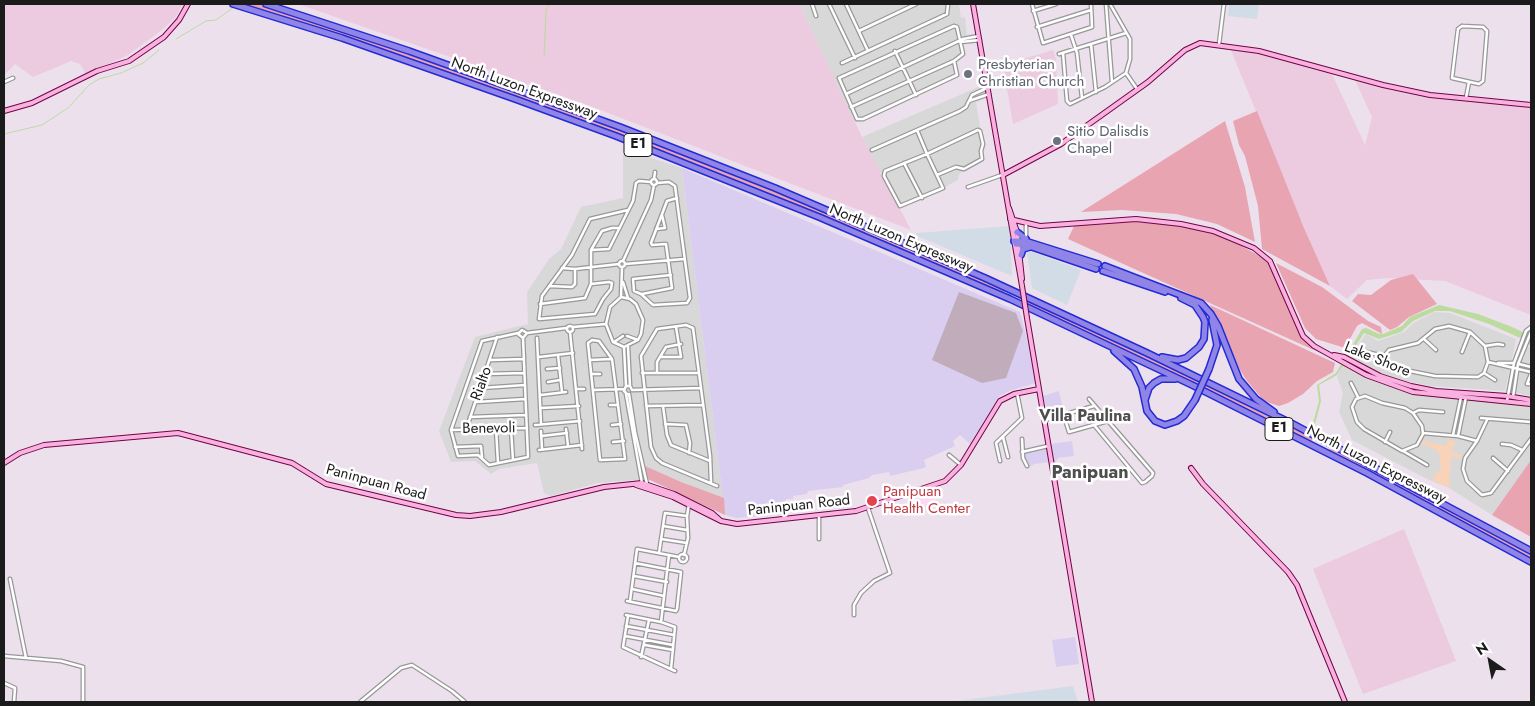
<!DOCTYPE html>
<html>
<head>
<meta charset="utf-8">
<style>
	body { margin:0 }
	#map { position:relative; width:1535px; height:706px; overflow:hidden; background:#ece0ed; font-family:Jost,sans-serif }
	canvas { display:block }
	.frame { position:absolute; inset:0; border:5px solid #1b1b1b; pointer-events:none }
	.north { position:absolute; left:1465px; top:636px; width:50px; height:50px; -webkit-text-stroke:4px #fff; paint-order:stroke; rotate:327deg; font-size:14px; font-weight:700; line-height:20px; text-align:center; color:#1b1b1b }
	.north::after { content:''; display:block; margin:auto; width:18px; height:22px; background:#1b1b1b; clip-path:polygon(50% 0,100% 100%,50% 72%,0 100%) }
</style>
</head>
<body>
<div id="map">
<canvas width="1535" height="706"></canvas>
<div class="frame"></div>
<div class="north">N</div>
</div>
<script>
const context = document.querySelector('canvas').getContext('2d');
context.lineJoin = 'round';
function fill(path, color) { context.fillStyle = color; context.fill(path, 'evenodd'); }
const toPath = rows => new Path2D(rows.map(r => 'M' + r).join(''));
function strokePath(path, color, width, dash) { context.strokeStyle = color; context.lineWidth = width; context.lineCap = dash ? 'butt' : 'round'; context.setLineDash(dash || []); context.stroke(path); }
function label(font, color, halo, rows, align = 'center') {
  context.font = font + ' Jost,sans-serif'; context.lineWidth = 5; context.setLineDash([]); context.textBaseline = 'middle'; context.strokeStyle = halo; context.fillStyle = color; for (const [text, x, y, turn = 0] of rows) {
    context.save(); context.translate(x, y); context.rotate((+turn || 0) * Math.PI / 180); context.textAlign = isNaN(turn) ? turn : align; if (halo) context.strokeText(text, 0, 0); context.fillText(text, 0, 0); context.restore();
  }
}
const residential = toPath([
	[799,4,959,4,961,18,965,17,967,35,975,34,977,41,962,44,963,56,956,61,960,76,855,123],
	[983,85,987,98,976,102,984,150,981,151,983,160,959,174,958,180,945,187,943,191,899,209,862,137],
	[623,149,682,168,725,515,648,479,598,483,551,496,544,493,537,463,499,469,491,474,475,461,451,462,439,431,475,337,528,324,527,292,549,259,561,249,581,207,623,198],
	[1434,312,1450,313,1516,339,1505,391,1431,386,1400,380,1375,373,1348,358,1366,334,1378,341,1404,332,1412,324],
	[1527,346,1531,348,1531,396,1515,393,1519,370],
	[1344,364,1376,382,1406,390,1531,406,1531,460,1492,515,1449,488,1427,479,1352,440,1339,412,1343,393,1337,377]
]);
const commercial = toPath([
	[682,168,1020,312,1032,357,1036,383,1009,391,1000,396,970,444,960,435,953,441,955,446,924,460,926,467,924,468,890,476,889,472,872,475,869,478,843,485,843,487,808,491,807,494,793,496,793,499,786,499,786,514,736,518,725,515],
	[1059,391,1064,414,1049,417,1043,396],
	[1072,441,1074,456,1058,458,1054,465,1051,444],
	[1047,447,1050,462,1034,464,1029,467,1024,461,1023,452],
	[1075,637,1079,664,1056,667,1052,640]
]);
const industrial = toPath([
	[1229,4,1259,4,1257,19,1228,16],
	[1010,226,1012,276,917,236,916,233],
	[1030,251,1081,270,1067,305,1032,288,1027,252],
	[1073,686,1078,702,948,702]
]);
const education = toPath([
	[933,487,938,500,911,509,909,504,919,500,917,492]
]);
const construction = toPath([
	[959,292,1016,313,1023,331,1006,378,982,383,932,360]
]);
const farmland = toPath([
	[4,4,183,4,175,18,162,30,128,55,86,74,80,64,71,61,33,77,15,64,4,75],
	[298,4,799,4,862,137,911,230,585,104],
	[1230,48,1275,57,1331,72,1365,145,1372,117,1355,80,1435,97,1531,107,1531,315,1445,281,1388,278,1367,280,1347,299,1330,286,1304,228],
	[1053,50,1056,60,1058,104,1013,124,1003,65],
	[1404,529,1456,661,1363,694,1313,569]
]);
const grass = toPath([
	[243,4,258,4,367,38,575,112,777,191,1003,288,1005,291,1002,294,775,196,574,118,442,70],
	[1257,111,1304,228,1330,286,1262,249,1258,206,1245,156,1239,145,1233,121],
	[1225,121,1245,187,1255,242,1217,224,1176,214,1122,210,1081,212],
	[1137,220,1193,227,1229,239,1263,258,1270,264,1303,337,1336,360,1068,239,1075,224],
	[1276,263,1322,287,1368,321,1381,327,1382,334,1362,323,1357,326,1345,348,1316,339,1305,328],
	[1413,274,1437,304,1409,317,1397,327,1390,330,1352,301,1358,294,1371,295,1391,280],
	[1027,299,1181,371,1311,436,1313,440,1309,442,1028,306],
	[1210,305,1335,363,1333,372,1317,381,1303,394,1288,403,1279,406,1264,401,1247,381,1240,370],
	[1330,446,1531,553,1531,560,1329,451],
	[1531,460,1531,537,1492,515],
	[645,466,681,482,724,498,725,515,648,479]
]);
const park = toPath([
	[1449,434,1452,434,1449,440,1455,442,1456,437,1459,436,1451,451,1463,456,1462,459,1451,456,1449,488,1432,480,1441,467,1439,454,1435,449,1420,443,1421,440,1446,446]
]);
const water = toPath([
	[1439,305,1478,314,1512,327,1531,336,1531,346,1520,338,1489,324,1450,311,1435,311,1413,321,1401,332,1379,339,1364,333,1337,375,1319,385,1321,401,1315,424,1313,423,1319,401,1317,385,1336,373,1362,329,1366,328,1379,334,1383,334,1402,326,1410,317]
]);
const stream = toPath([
	[176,39,206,21,216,20,234,7],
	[544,57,546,10,549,4],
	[4,134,42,125,68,108,89,85,99,79,121,73,143,63,159,50]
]);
const street = toPath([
	[812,4,816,16],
	[829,4,855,58],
	[846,4,868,51],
	[1032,4,1043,43,1092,27,1091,4],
	[1106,4,1112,82],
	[1033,11,1056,4],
	[954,26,957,27,963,54,954,61,957,75,863,119,857,119,839,78,954,26],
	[1462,26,1483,27,1487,31,1483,81,1479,84,1452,78,1458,29,1462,26],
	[1037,27,1091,10],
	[859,31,916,4],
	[1071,35,1077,53,1082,98],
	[960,42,980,40],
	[1091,44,1096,92],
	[1219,44,1224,4],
	[895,51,916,95],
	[1063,53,1067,101,1070,104,1105,87,1126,73,1130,59,1130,39,1110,4],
	[1059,54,1126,33],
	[842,63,947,14,948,4],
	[1126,73,1137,89],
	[4,82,13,78],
	[846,94,963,39,979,36],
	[1466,98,1469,82],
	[969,101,989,94],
	[851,107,954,61],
	[917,130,927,154,942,186,943,188,900,206,884,176,885,171,927,154,978,130,980,131,983,144,981,151,982,159,964,169,956,167,937,175],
	[872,150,960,111,966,107,972,95,987,88],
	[904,163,922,198],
	'651 182a3 3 0 1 1 6 0a3 3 0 1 1-6 0Z',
	[654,179,655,172],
	[657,183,669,182,675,186,690,298,687,303,653,305,641,294,634,291,633,279,671,275],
	[968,187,1002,175],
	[656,229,665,228,662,215],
	[1026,238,1026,224],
	[591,250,609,249,633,201,636,183,639,181,651,182],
	'619 264a3 3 0 1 1 6 0a3 3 0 1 1-6 0Z',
	[623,261,651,200,654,185],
	[625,264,684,259],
	[575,269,619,264],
	[623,282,628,298],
	[591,284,609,282,612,283,611,289,603,299,595,314,539,319,542,296,572,255,590,219,628,210],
	[549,286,572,287,575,284,575,269,562,268],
	[642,294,672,288,666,244,652,245,651,243,667,201,677,198],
	[621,297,630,299,636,304,643,320,641,334,638,340,624,347,613,342,606,324,610,307,621,297],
	[621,297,622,267],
	[540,304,585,298,591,284,591,250,602,231,612,228,618,228],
	'567 329a3 3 0 1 1 6 0a3 3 0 1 1-6 0Z',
	[1449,326,1470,332,1485,346,1488,362,1484,373,1478,377,1435,376,1410,371,1390,365,1385,360,1384,356,1389,350,1418,343,1435,329,1449,326],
	[573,327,606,324],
	[570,332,582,449],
	[518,333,482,341,451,430,458,456,478,455,489,465,528,457,523,338],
	[527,333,523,338,518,334,522,330,527,333,566,328],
	[627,336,638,340],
	[537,338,541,424],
	[1424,339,1436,350],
	[592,340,599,341,612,359,625,459,600,460,588,343,592,340],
	[614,342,623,336],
	[1485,346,1498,344,1503,345],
	[624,347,626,386,624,391,627,394],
	[628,347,630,386],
	[1366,352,1384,356],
	[1462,352,1470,332],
	[558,355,562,392],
	[539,357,573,353],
	[660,357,681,357,676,327],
	[491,360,524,359],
	[590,360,611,359],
	[1488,362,1531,372],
	[1498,363,1514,363],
	[1519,364,1531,367],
	[547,369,560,368],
	[642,373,698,373],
	[657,373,657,362,666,347,681,344],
	[1484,373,1495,380],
	[486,374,524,373],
	[591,374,600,374],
	[1531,374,1527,384,1531,384],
	[548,382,560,380],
	[1351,383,1358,397],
	[626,386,630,386,632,390],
	[481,388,525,385],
	[577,389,584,389],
	[593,390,624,389],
	[632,390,701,388],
	[626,394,642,483],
	[629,394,635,432,647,484],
	[541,395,566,392],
	[1365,396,1382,403,1405,408,1413,413,1422,426,1423,434,1417,445,1402,451,1364,429,1357,422,1352,407,1356,399,1365,396],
	[1513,397,1518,364,1531,332],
	[1089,399,1153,473,1152,476,1145,482,1142,483,1094,425],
	[1507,401,1514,363,1526,331,1531,327],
	[476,402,525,399],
	[610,405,618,405],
	[646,406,703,405],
	[663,406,667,435,671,445,710,461],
	[541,408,579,406],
	[1413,413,1419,410,1443,412],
	[1064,416,1069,432,1108,421],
	[470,417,526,415],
	[1481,418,1531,422],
	[1045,420,1094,406],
	[1487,420,1477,441,1465,458,1463,469,1467,481,1482,495,1491,493,1531,439],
	[665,424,686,425,690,443,689,453],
	[535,425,580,421],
	[612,425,621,424],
	[496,429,498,463],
	[511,429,513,460],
	[566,429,568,446],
	[451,430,527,428],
	[466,430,497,337],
	[541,431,542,449],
	[1423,433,1458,436,1477,441],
	[1453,435,1461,397],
	[542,436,567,433],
	[1458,436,1466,397],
	[1003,437,1008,457],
	[1022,439,1023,458,1027,466],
	[613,442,624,441],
	[1385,442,1390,432],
	[1502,444,1511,445,1522,450],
	[455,447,481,446,482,457],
	[539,450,582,445],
	[1403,451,1427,465],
	[1022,452,1048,446],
	[949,455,961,465],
	[1493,458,1508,471],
	[1000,461,996,443,1022,418,1017,393],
	[711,482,710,456,693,328,686,325,657,329,641,356,651,447,656,458,662,463,717,486],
	[663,526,687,530],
	[661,539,687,543],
	[819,539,819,516],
	[659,553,665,513,687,516],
	'679 558a4 4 0 1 1 8 0a4 4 0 1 1-8 0Z',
	[684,555,688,538,687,516,689,504],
	[634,576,667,582],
	[10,579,26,658],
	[632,589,664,596],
	[627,601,676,611,677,609,681,572,635,563],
	[630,601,637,549,679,557],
	[626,615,661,622,669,555],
	[854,615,854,605,861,593,874,581,890,573,868,508],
	[628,616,623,647,675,671],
	[661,622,675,627,671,669],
	[626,626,674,635],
	[625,636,673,645],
	[645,645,673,650],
	[4,656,61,661,83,667,83,702],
	[641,657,649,620],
	[4,683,15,688,14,702],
	[360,702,401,668,412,665,452,691,465,702]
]);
const secondary = toPath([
	[973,4,1022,286],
	[4,111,32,103,97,71,129,61,164,37,179,20,188,4],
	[1003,175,1061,144,1148,82,1185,50,1200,43,1259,51,1383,85,1430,95,1531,105],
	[1009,208,1017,232,1022,279],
	[1010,219,1040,226,1136,219,1181,224,1213,231,1254,248,1270,261,1303,336,1314,346,1366,375,1413,392,1531,404],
	[1027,318,1092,702],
	[1334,355,1344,357,1380,376,1411,386,1436,391,1507,396,1531,400],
	[4,463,20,453,44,445,178,433,292,463,326,484,456,515,470,516,501,512,604,487,642,483,674,494,712,513,721,521],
	[1191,468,1203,484,1288,572,1297,585,1345,702],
	[636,485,673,497,721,521,737,524,856,511,945,481,961,465,1000,401,1014,394,1039,389]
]);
const highway = toPath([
	[233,4,342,38,515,99,616,136,819,217,1010,299,1192,385,1367,473,1531,562],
	[266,4,409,51,620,127,775,188,985,278,1147,353,1291,423,1531,551],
	[1017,232,1026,239],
	[1014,241,1025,241,1098,264],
	[1016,244,1026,245,1096,269],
	[1021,255,1023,249,1030,247],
	[1105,266,1201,303,1211,314,1218,326,1239,379,1256,399,1274,412],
	[1103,271,1165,292],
	[1114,351,1134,369,1142,387,1147,411,1155,421,1165,425,1177,421,1184,416,1195,400],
	[1162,357,1178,360,1186,358,1199,347,1204,339,1205,322,1203,317,1195,305,1181,298],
	[1209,369,1217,345,1212,320],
	[1145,400,1149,388,1154,383,1161,379,1175,379]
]);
const secondaryBridge = toPath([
	[1022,286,1027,318]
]);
const highwayBridge = toPath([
	[1195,400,1209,369]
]);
const markers = [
	[968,74,5,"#6b7280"],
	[1057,141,5,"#6b7280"],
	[872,501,6,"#e0444e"]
];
const shields = [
	[638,145,28],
	[1279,429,28]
];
const shieldNames = [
	["E1",638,145],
	["E1",1279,429]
];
const worshipNames = [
	["Presbyterian",978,65],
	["Christian Church",978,82],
	["Sitio Dalisdis",1067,132],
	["Chapel",1067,149]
];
const streetNames = [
	["North Luzon Expressway",524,89,20],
	["North Luzon Expressway",901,239,23],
	["Lake Shore",1377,360,22],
	["Rialto",482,384,-70],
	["Benevoli",489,429,-1],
	["North Luzon Expressway",1376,465,27],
	["Paninpuan Road",376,483,15],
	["Paninpuan Road",799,506,-6]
];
const healthNames = [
	["Panipuan",883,492],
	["Health Center",883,509]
];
const neighbourhoodNames = [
	["Villa Paulina",1085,417]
];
const quarterNames = [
	["Panipuan",1090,474]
];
fill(residential, '#d8d8d9');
fill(commercial, '#d9ceef');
fill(industrial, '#d2dce6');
fill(education, '#ffd6f3');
fill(construction, '#c1acbb');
fill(farmland, '#eccae0');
fill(grass, '#e9a4b1');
fill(park, '#f9d2ba');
fill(water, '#bcdb9f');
strokePath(stream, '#bcdb9f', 1);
strokePath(street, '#989898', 5);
strokePath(secondary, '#700444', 6);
strokePath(highway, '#222bd6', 8);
strokePath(street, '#fff', 2.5);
strokePath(secondary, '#f9b1e0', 4);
strokePath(highway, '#9085e6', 5);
strokePath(secondaryBridge, '#700444', 6, []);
strokePath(highwayBridge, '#222bd6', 8, []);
strokePath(secondaryBridge, '#f9b1e0', 4);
strokePath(highwayBridge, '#9085e6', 5);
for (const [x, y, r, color] of markers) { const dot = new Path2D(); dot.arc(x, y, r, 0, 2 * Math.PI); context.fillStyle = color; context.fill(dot); strokePath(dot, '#fff', 2); }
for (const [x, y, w] of shields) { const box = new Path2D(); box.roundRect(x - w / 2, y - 11.5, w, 23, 4); context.fillStyle = '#fff'; context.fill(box); strokePath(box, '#1b1b1b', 1); }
label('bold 14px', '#1b1b1b', null, shieldNames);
label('15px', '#5b616d', '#fff', worshipNames, 'left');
label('15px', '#1b1b1b', '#fff', streetNames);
label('15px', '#be3a42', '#fff', healthNames, 'left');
label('bold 16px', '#4e4e4e', '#fff', neighbourhoodNames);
label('bold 18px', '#4e4e4e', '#fff', quarterNames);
</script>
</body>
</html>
